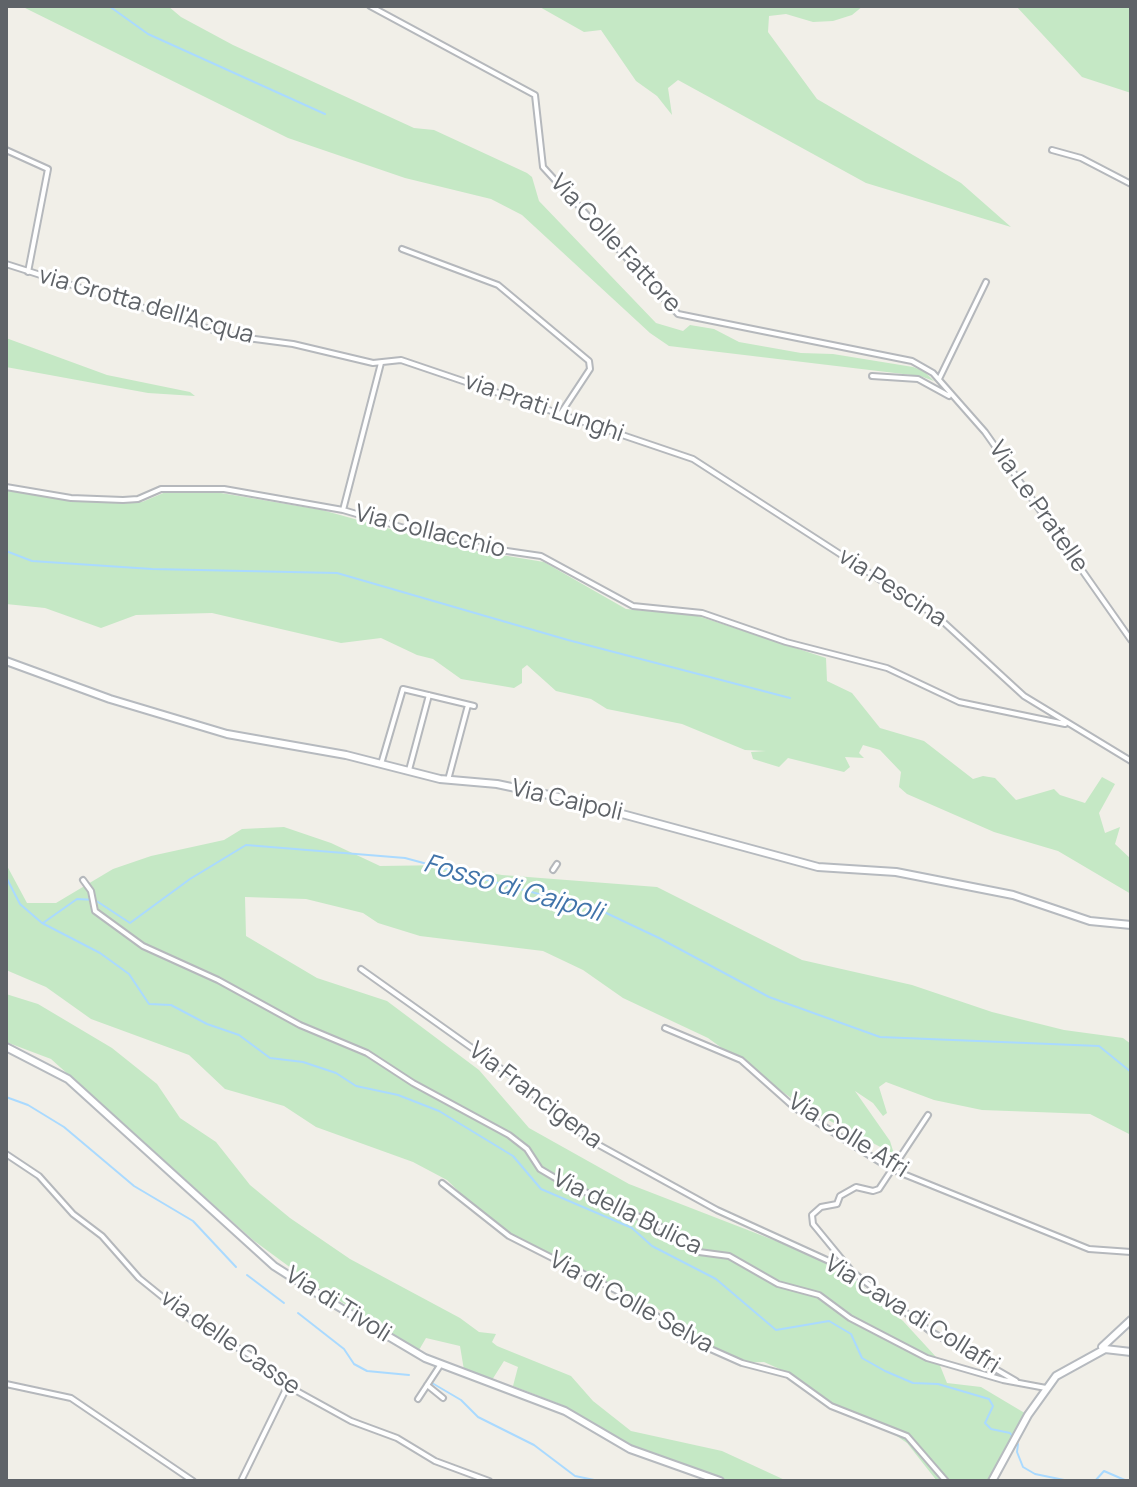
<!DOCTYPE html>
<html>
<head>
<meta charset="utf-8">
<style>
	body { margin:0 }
	#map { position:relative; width:1137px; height:1487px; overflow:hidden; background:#f1efe8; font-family:Manrope,sans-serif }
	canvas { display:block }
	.frame { position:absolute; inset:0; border:8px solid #5f6368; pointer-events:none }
</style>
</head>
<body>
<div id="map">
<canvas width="1137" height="1487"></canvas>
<div class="frame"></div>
</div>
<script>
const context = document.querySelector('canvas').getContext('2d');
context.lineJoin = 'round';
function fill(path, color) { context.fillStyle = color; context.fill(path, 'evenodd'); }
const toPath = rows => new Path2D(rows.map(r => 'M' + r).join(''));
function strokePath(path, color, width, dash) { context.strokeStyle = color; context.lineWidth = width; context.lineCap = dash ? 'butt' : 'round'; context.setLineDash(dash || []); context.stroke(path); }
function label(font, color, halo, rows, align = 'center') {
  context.font = font + ' Manrope,sans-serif'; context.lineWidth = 6; context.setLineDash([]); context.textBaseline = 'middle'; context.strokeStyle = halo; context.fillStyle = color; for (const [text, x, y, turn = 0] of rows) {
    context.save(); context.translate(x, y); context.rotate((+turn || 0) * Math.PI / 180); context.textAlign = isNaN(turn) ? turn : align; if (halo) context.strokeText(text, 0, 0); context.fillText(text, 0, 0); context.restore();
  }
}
const green = toPath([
	[21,6,168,6,181,17,233,45,414,128,434,130,527,173,532,177,539,201,656,323,683,331,690,325,714,329,739,342,801,353,833,354,913,367,924,371,934,381,920,376,669,346,650,333,522,215,491,199,405,178,288,138],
	[538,6,863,6,852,15,833,21,813,22,786,14,769,16,768,32,817,99,961,183,1011,227,866,183,678,80,668,88,672,115,657,96,636,81,601,30,584,32],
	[1016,6,1131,6,1131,93,1082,77],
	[6,338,107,375,190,392,195,396,148,393,6,367],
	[6,489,121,503,142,502,168,491,209,491,322,510,459,548,544,562,626,609,695,615,826,658,827,681,852,693,880,728,924,741,973,779,983,776,995,778,1016,800,1054,789,1060,795,1085,803,1102,777,1115,784,1099,813,1105,833,1120,827,1115,844,1131,859,1131,894,1058,851,994,832,907,794,899,787,901,772,880,750,863,745,859,753,864,758,845,757,850,767,844,772,788,758,779,767,753,759,751,752,766,751,745,750,682,724,607,709,591,699,556,691,527,665,522,669,522,683,514,688,461,679,433,659,417,655,381,638,341,643,212,613,136,615,101,628,45,608,6,604],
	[284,827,331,843,380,866,448,865,502,875,657,887,802,960,912,985,992,1012,1064,1030,1123,1038,1131,1044,1131,1135,1090,1114,982,1110,934,1100,886,1082,879,1087,887,1113,883,1116,873,1103,855,1091,890,1141,894,1154,805,1108,708,1038,623,998,583,970,543,951,420,936,378,923,363,913,306,899,245,897,246,936,317,978,387,1001,479,1070,529,1128,629,1184,838,1265,903,1321,937,1358,947,1383,981,1387,1028,1415,990,1481,937,1481,907,1443,891,1432,839,1411,793,1375,764,1362,733,1363,658,1309,597,1284,489,1221,447,1180,413,1162,316,1127,284,1106,225,1089,189,1055,91,1019,46,987,6,970,6,864,27,903,56,903,113,869,151,856,224,840,242,829],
	[6,994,38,1004,112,1048,157,1084,180,1118,216,1142,250,1185,290,1218,350,1259,460,1318,479,1332,496,1334,492,1342,497,1346,571,1376,593,1401,631,1431,722,1451,787,1481,729,1481,639,1450,562,1405,513,1386,518,1367,504,1361,492,1380,464,1370,460,1346,426,1338,419,1350,314,1285,253,1240,51,1059,6,1042]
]);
const stream = toPath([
	[109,6,148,34,325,114],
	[6,551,32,561,152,569,337,573,568,640,790,698],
	[6,877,20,904,42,923,100,953,129,974,149,1004,171,1005,207,1024,239,1035,270,1058,303,1062,336,1073,356,1086,398,1095,439,1111,513,1156,541,1189,632,1228,652,1246,716,1279,776,1330,829,1321,851,1334,862,1358,885,1371,913,1383,938,1384,989,1399,993,1406,985,1423,991,1429,1010,1433,1018,1444,1017,1452,1023,1467,1035,1474,1069,1481],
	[43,923,77,899,95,900,130,923,190,879,246,845,405,858,602,911,659,938,769,997,880,1037,1099,1046,1131,1072],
	[6,1097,28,1105,64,1127,134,1186,193,1221,236,1267],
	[247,1275,284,1303],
	[298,1313,344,1349,354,1364,367,1371,409,1375],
	[432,1383,461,1400,478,1417,534,1445,575,1476,599,1481],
	[1095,1481,1104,1471,1127,1481]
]);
const street = toPath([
	[370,6,535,95,543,167,678,314,912,361,933,373,985,432,1131,640],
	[6,150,48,169,28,272],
	[1052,150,1081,158,1131,184],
	[402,249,498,285,589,361,590,369,561,413],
	[6,264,232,336,293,344,373,363,401,360,693,459,939,618,1024,696,1131,761],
	[872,376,918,379,949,396],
	[939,379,986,282],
	[6,487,71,498,123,500,138,499,161,489,224,489,343,510,459,544,541,556,633,606,702,613,786,642,887,668,959,702,1065,724],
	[343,510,381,363],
	[381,764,403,689,474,706],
	[409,770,429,695],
	[448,780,468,705],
	[553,870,557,864],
	[83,880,91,891,95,911,143,946,218,980,300,1025,367,1053,413,1083,509,1135,527,1149,540,1169,557,1179,661,1227,699,1252,729,1256,778,1284,819,1295,850,1318,927,1358,1003,1380,1046,1388],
	[361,969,510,1075,588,1139,717,1210,851,1271,930,1331,1016,1381],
	[665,1028,741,1060,795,1108,891,1169,1089,1249,1131,1252],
	[6,1154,39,1176,73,1214,102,1236,139,1278,191,1320,265,1364,293,1389,351,1421,397,1438,435,1461,489,1481],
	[442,1183,509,1236,635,1300,688,1339,742,1363,788,1375,831,1406,907,1436,946,1481],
	[850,1269,813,1224,812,1215,821,1207,837,1204,840,1196,856,1187,873,1191,879,1189,928,1115],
	[6,1384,71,1398,193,1481],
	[427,1385,443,1398],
	[418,1399,441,1364],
	[241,1481,288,1385]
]);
const secondary = toPath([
	[6,661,110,699,227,734,346,755,440,779,497,784,563,798,818,867,896,872,1013,895,1090,921,1131,925],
	[6,1047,68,1079,274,1266,334,1304,425,1358,565,1411,630,1449,720,1481],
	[1102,1347,1131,1320],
	[992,1481,1028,1415,1056,1376,1105,1349,1131,1352]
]);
const streetNames = [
	["Via Colle Fattore",615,244,47],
	["via Grotta dell'Acqua",146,306,16],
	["via Prati Lunghi",544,408,19],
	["Via Le Pratelle",1038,507,55],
	["Via Collacchio",430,532,14],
	["via Pescina",892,588,33],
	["Via Caipoli",567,801,13],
	["Via Francigena",535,1096,37],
	["Via Colle Afri",848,1136,32],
	["Via della Bulica",627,1213,26],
	["Via di Colle Selva",631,1303,29],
	["Via di Tivoli",338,1305,32],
	["Via Cava di Collafri",912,1315,32],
	["via delle Casse",230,1343,35]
];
const waterNames = [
	["Fosso di Caipoli",513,889,16]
];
fill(green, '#c5e8c5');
strokePath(stream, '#aadaff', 2);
strokePath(street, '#b5b8bc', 8);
strokePath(secondary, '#b6babf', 10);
strokePath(street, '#fff', 4);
strokePath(secondary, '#fff', 6);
label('24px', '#5f6368', '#fff', streetNames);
label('italic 26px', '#4174aa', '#fff', waterNames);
</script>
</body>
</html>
